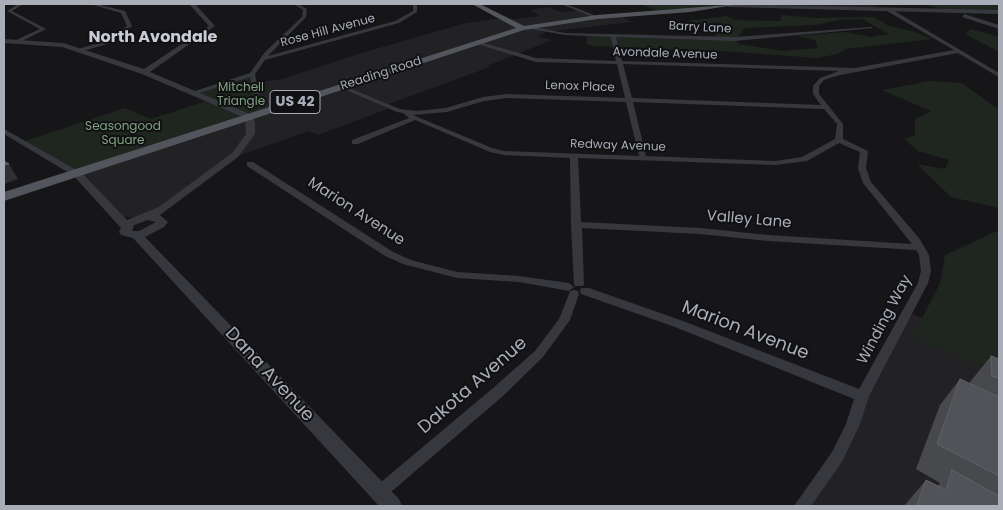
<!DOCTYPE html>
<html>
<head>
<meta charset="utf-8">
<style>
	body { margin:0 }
	#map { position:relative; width:1003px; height:510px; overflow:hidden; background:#161618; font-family:Poppins,sans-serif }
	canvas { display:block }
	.frame { position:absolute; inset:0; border:5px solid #a8adb8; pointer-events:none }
</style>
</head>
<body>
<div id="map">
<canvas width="1003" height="510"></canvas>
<div class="frame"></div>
</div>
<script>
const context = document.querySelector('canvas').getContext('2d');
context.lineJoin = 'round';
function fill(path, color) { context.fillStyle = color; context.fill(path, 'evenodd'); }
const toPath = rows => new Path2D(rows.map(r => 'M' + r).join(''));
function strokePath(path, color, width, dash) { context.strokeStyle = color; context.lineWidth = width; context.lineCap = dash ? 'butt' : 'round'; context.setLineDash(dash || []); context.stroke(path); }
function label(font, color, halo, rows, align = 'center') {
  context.font = font + ' Poppins,sans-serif'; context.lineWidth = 4; context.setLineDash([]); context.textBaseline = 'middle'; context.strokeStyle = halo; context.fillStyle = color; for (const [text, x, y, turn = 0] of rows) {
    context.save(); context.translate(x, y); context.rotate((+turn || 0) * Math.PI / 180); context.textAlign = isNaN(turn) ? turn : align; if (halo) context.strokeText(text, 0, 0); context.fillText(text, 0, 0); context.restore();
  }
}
const built = toPath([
	[752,4,875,4,878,8,745,5],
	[547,7,561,12,579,10,597,17,619,14,632,22,546,32,538,36,552,40,487,66,490,67,386,105,390,108,318,135,309,131,232,158,163,209,139,218,118,216,77,174,255,83,282,79,365,52,466,23,503,18,508,20,540,16,530,10],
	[907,312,999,346,999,506,802,506,815,492]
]);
const green = toPath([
	[640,4,738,4,662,12],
	[924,4,999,4,999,12,948,11],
	[781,15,817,18,874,17,889,26,916,32,932,39,846,49,837,54,818,58,721,51,595,46,587,44,587,36,703,40,716,35,717,29,686,21,727,16,735,20,781,21],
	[862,19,889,34,871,37,845,32,798,36,815,40,818,48,784,51,738,44,736,39,745,28,815,25,839,20],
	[971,29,999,37,999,52,965,34],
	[252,74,259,105,249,117,77,174,22,142,125,108,151,119,209,100,194,93],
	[930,81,962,83,999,110,999,208,951,197,917,164,945,169,949,160,918,151,904,139,915,135,915,119,931,111,882,90],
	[999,230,999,372,912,338,940,283,945,255]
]);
const minor = toPath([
	[18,4,23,4,12,11,46,29,18,43,16,40,40,29,7,11,18,4],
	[90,4,96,4,125,11,132,26,107,44,80,52,78,51,78,49,103,42,127,26,121,13,90,4],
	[294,4,298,4,307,9,306,17,268,56,395,21,413,11,413,4,417,4,417,12,399,23,265,60,255,74,261,106,256,105,250,77,196,94,192,94,192,92,250,73,265,52,302,17,303,10,294,4],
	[561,4,566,4,599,17,595,18,561,4],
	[887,9,891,9,999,73,999,77,958,53,840,75,824,80,819,86,819,94,843,124,843,139,868,151,866,168,871,182,919,238,929,255,931,271,928,283,869,396,860,424,842,462,811,506,794,506,832,452,846,424,854,399,675,327,581,294,580,291,581,288,589,288,683,321,859,389,918,283,921,271,919,255,916,250,768,241,700,234,582,228,584,284,583,286,575,286,574,284,571,225,570,158,504,155,490,152,415,120,358,144,352,144,352,140,409,118,403,113,397,112,339,87,344,86,400,109,416,111,446,108,483,97,507,94,625,98,617,64,536,62,474,43,477,41,536,58,616,61,611,37,565,35,526,28,528,26,565,33,735,37,871,27,873,28,735,41,616,37,622,61,855,68,954,50,887,11,887,9],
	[623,64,839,71,820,78,813,86,813,94,821,105,632,98,623,64],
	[507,98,626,102,639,156,504,151,492,148,413,115,447,112,484,101,507,98],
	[633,102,824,109,837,124,835,139,802,157,775,161,646,156,633,102],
	[839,143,860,152,858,168,863,183,912,244,768,235,700,228,581,222,578,158,775,165,807,161,839,143],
	[4,129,80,172,81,174,77,176,74,176,4,134,4,129],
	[247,162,253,162,393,252,411,260,457,272,519,276,569,283,574,287,569,291,519,282,457,278,403,264,385,256,247,166,247,162],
	[574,290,578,291,579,294,570,320,543,357,503,396,384,498,379,500,374,498,371,493,374,488,493,388,535,351,559,319,569,294,570,291,574,290]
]);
const tertiary = toPath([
	[189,4,195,4,215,26,150,72,252,115,255,123,255,134,238,157,160,215,168,222,164,227,145,237,399,499,402,506,379,506,133,238,121,235,119,232,121,228,72,174,77,171,81,172,127,220,159,207,232,153,246,134,245,118,142,74,62,47,4,43,4,39,63,43,144,69,209,26,189,4],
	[148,220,156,222,139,231,132,231,134,225,148,220],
	[728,4,999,10,999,14,729,7,726,5,728,4],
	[964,14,999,25,999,29,962,17,964,14]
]);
const primary = toPath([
	[472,4,480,4,524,26,597,15,741,4,690,12,597,19,524,30,4,201,4,192,516,28,472,4]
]);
const wall = toPath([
	[991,356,999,359,999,506,904,506,926,480,938,486,940,483,916,469,940,405,960,379,970,384,970,382]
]);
const shadedWall = toPath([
	[9,164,18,179,4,184,4,165]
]);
const building = toPath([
	[4,161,9,164,4,165,4,161],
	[991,356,999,359,999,378,992,376,991,356],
	[960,379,999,397,999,476,937,444,960,379],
	[952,470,999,496,999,506,917,506,926,480,946,490,952,470]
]);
const farStreetnames = [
	["Barry Lane",700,28,3],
	["Rose Hill Avenue",328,31,-15],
	["Avondale Avenue",665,54,2],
	["Reading Road",381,74,-18],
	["Lenox Place",580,87,2],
	["Redway Avenue",618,146,2]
];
const farParknames = [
	["Mitchell",241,88],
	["Triangle",241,102],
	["Seasongood",123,127],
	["Square",123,141]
];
const shields = [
	[295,102,50]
];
const shieldNames = [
	["US 42",295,102]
];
const streetNames = [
	["Marion Avenue",356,212,33],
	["Valley Lane",749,220,5],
	["Winding Way",885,320,-62]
];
const farDistrictnames = [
	["North Avondale",153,38]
];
const nearStreetnames = [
	["Marion Avenue",745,331,21],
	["Dana Avenue",269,375,47],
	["Dakota Avenue",473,386,-41]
];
fill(built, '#222225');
fill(green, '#1e261f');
fill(minor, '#37383d');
fill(tertiary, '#37383d');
fill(primary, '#53555c');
fill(wall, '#47494d');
fill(shadedWall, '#2f3033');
fill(building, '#525359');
strokePath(building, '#5f6168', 1);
label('12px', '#a8adb8', '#111113', farStreetnames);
label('12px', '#7fa381', '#111113', farParknames);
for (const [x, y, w] of shields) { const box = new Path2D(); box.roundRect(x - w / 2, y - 11.5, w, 23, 4); context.fillStyle = '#111113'; context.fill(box); strokePath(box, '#a8adb8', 1); }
label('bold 14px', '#a8adb8', null, shieldNames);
label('15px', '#a8adb8', '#111113', streetNames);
label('bold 16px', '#c9ccd4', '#111113', farDistrictnames);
label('18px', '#a8adb8', '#111113', nearStreetnames);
</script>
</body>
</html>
